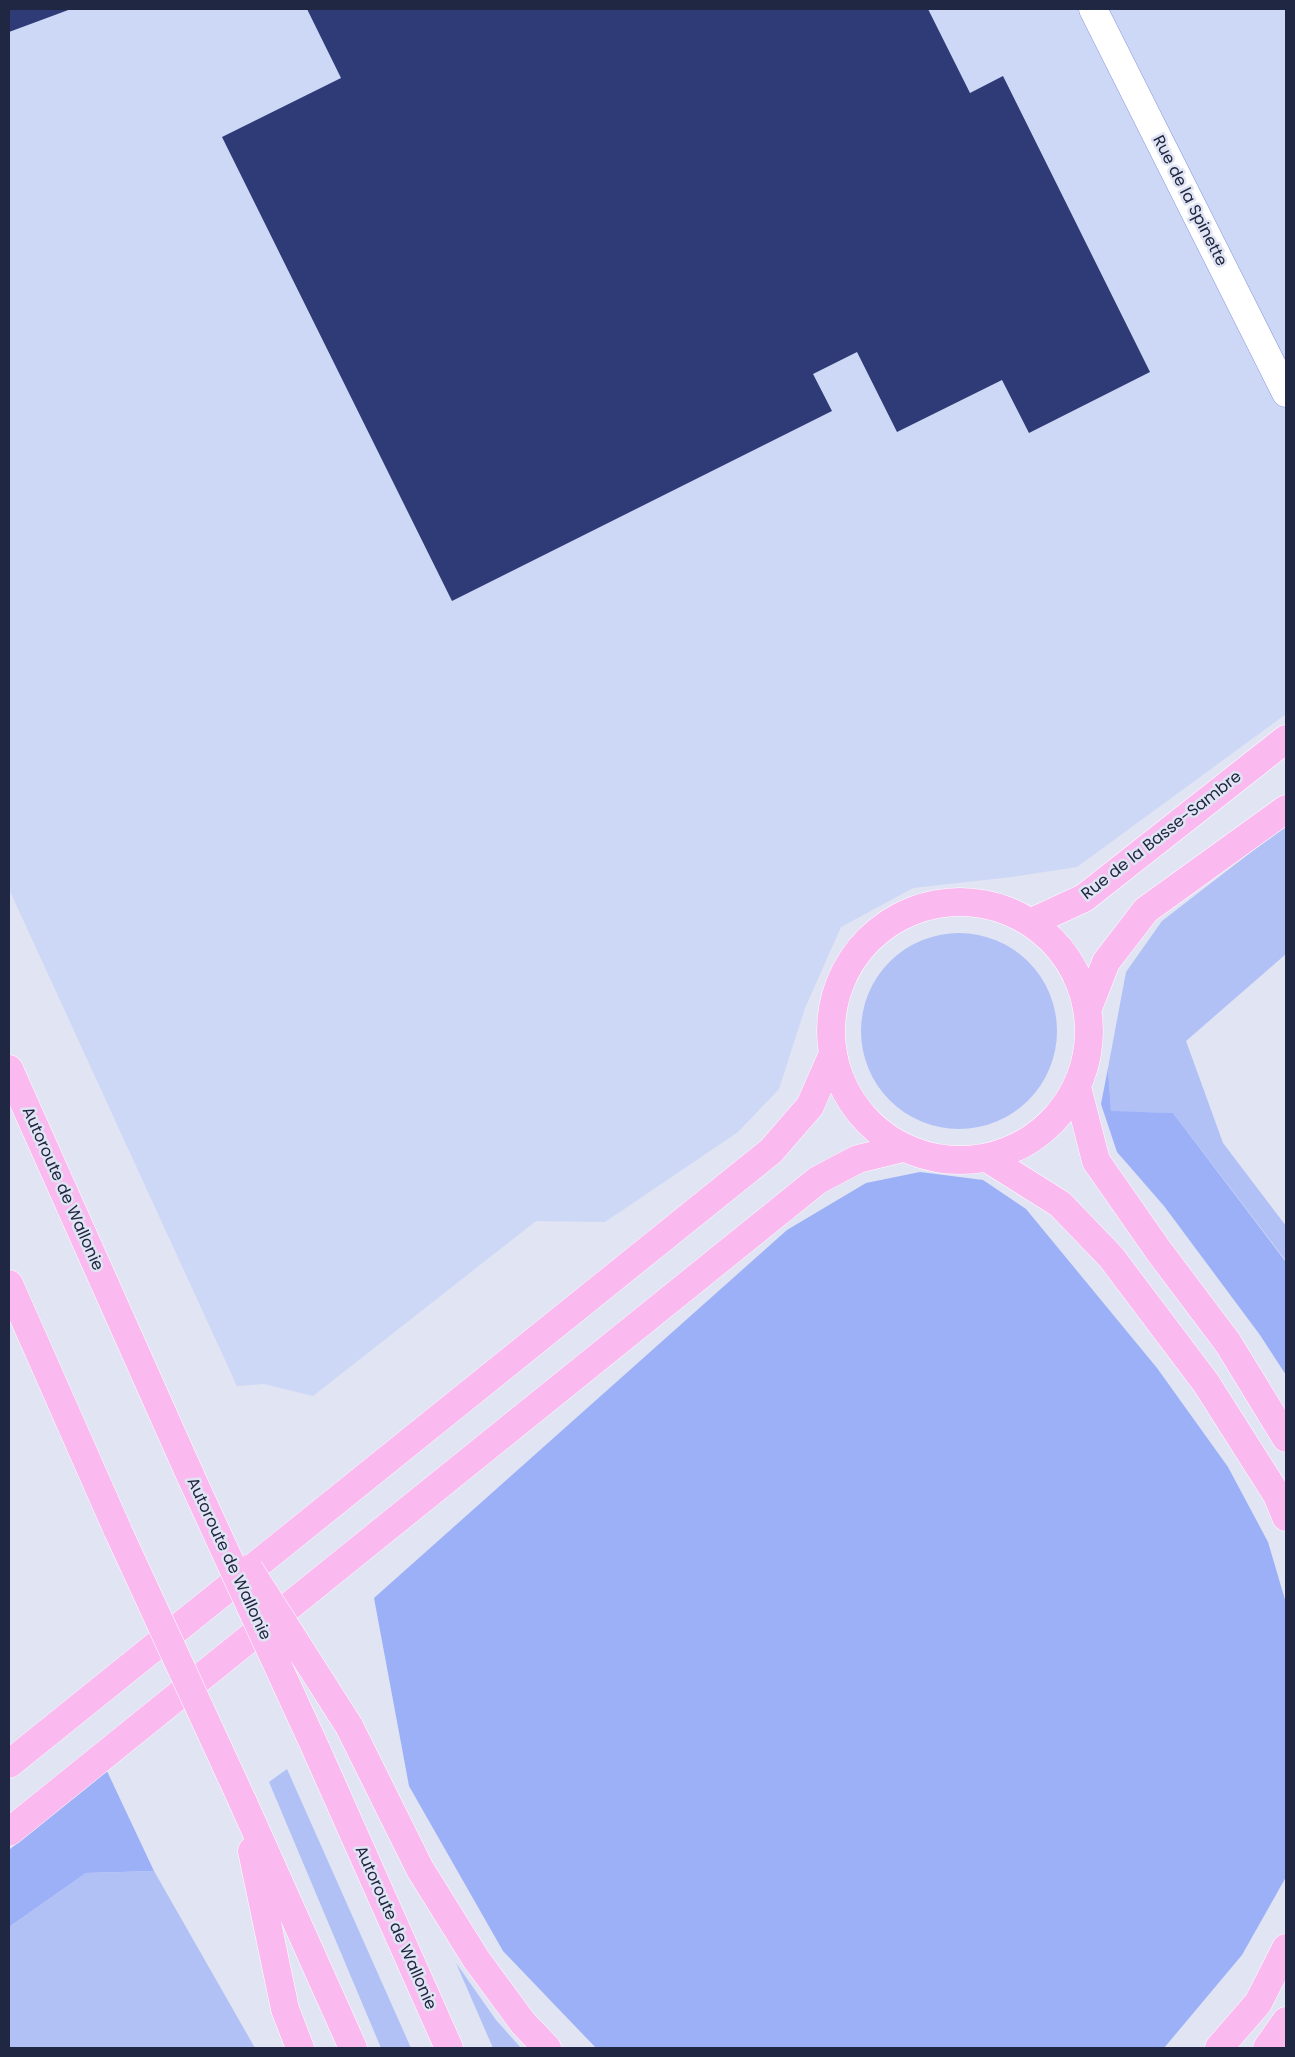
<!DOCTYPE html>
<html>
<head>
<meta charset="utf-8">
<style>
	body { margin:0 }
	#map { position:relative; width:1295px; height:2057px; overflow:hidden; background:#e0e4f3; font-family:Poppins,sans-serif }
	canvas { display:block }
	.frame { position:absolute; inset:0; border:10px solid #202742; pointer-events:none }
</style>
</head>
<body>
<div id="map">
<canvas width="1295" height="2057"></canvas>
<div class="frame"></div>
</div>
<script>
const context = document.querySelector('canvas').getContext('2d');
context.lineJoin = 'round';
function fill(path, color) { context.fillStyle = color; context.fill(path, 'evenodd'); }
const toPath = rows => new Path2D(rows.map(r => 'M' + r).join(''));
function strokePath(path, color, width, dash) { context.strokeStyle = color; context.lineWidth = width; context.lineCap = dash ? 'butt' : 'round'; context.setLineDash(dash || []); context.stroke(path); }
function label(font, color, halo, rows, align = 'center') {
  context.font = font + ' Poppins,sans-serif'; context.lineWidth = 5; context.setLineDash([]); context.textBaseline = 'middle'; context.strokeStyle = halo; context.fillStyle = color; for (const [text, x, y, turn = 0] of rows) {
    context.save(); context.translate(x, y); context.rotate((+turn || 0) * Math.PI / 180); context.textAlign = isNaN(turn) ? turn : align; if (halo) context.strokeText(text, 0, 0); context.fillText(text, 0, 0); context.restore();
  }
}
const built = toPath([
	[9,9,1286,9,1286,714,1077,867,1011,877,913,888,841,927,805,1008,779,1089,738,1132,605,1222,536,1221,313,1396,264,1384,237,1386,9,889]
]);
const green = toPath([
	[1286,825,1286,954,1186,1041,1223,1143,1286,1226,1286,1261,1173,1113,1111,1112,1108,1068,1126,972,1162,921],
	'861 1031a98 98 0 1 1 196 0a98 98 0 1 1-196 0Z',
	[287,1769,411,2048,381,2048,269,1782],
	[154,1871,255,2048,9,2048,9,1927,86,1873],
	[456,1963,496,2020,521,2048,493,2048]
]);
const forest = toPath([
	[1108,1068,1111,1111,1173,1113,1286,1262,1286,1375,1260,1335,1164,1206,1117,1152,1101,1104],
	[920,1172,983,1180,1026,1209,1157,1368,1228,1467,1268,1542,1286,1603,1286,1877,1242,1955,1164,2048,596,2048,503,1951,409,1786,374,1598,787,1230,866,1183],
	[106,1769,154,1871,86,1873,9,1927,9,1850]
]);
const building = toPath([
	[9,9,71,9,9,32],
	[307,9,928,9,970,93,1003,76,1150,372,1029,433,1002,380,897,432,857,352,813,374,832,411,452,601,222,137,341,78]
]);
const street = toPath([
	[1093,9,1286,393]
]);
const highway = toPath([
	'831 1031a129 129 0 1 1 258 0a129 129 0 1 1-258 0Z',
	[1032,922,1084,898,1286,739],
	[1088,1008,1106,962,1146,910,1286,809],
	[9,1069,191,1477],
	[1077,1087,1096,1161,1158,1250,1228,1343,1286,1438],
	[987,1158,1060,1204,1111,1257,1206,1383,1277,1495,1286,1517],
	[9,1284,118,1531],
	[349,1726,420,1869,476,1959,523,2023,547,2048],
	[316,1749,449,2048],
	[9,1764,771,1151,810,1106,832,1056],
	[242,1800,353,2048],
	[9,1832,818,1180,858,1159,903,1148],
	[252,1851,285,2009,300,2048],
	[1219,2048,1258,2003,1286,1948],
	[1267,2048,1286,2021]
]);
const highwayBridge = toPath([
	[191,1477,316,1749],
	[118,1531,242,1800],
	[249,1569,349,1726]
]);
const streetNames = [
	["Rue de la Spinette",1189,201,63],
	["Rue de la Basse-Sambre",1162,836,-38],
	["Autoroute de Wallonie",62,1189,66],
	["Autoroute de Wallonie",228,1559,65],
	["Autoroute de Wallonie",395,1928,66]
];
fill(built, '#cdd7f6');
fill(green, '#b1c1f6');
fill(forest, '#9cb0f7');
fill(building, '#2e3b76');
strokePath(street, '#889bde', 29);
strokePath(highway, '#fff', 29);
strokePath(street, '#fff', 28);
strokePath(highway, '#fabaf0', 28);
strokePath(highwayBridge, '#fff', 29, []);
strokePath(highwayBridge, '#fabaf0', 28);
label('16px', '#202742', '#e0e4f3', streetNames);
</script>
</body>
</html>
